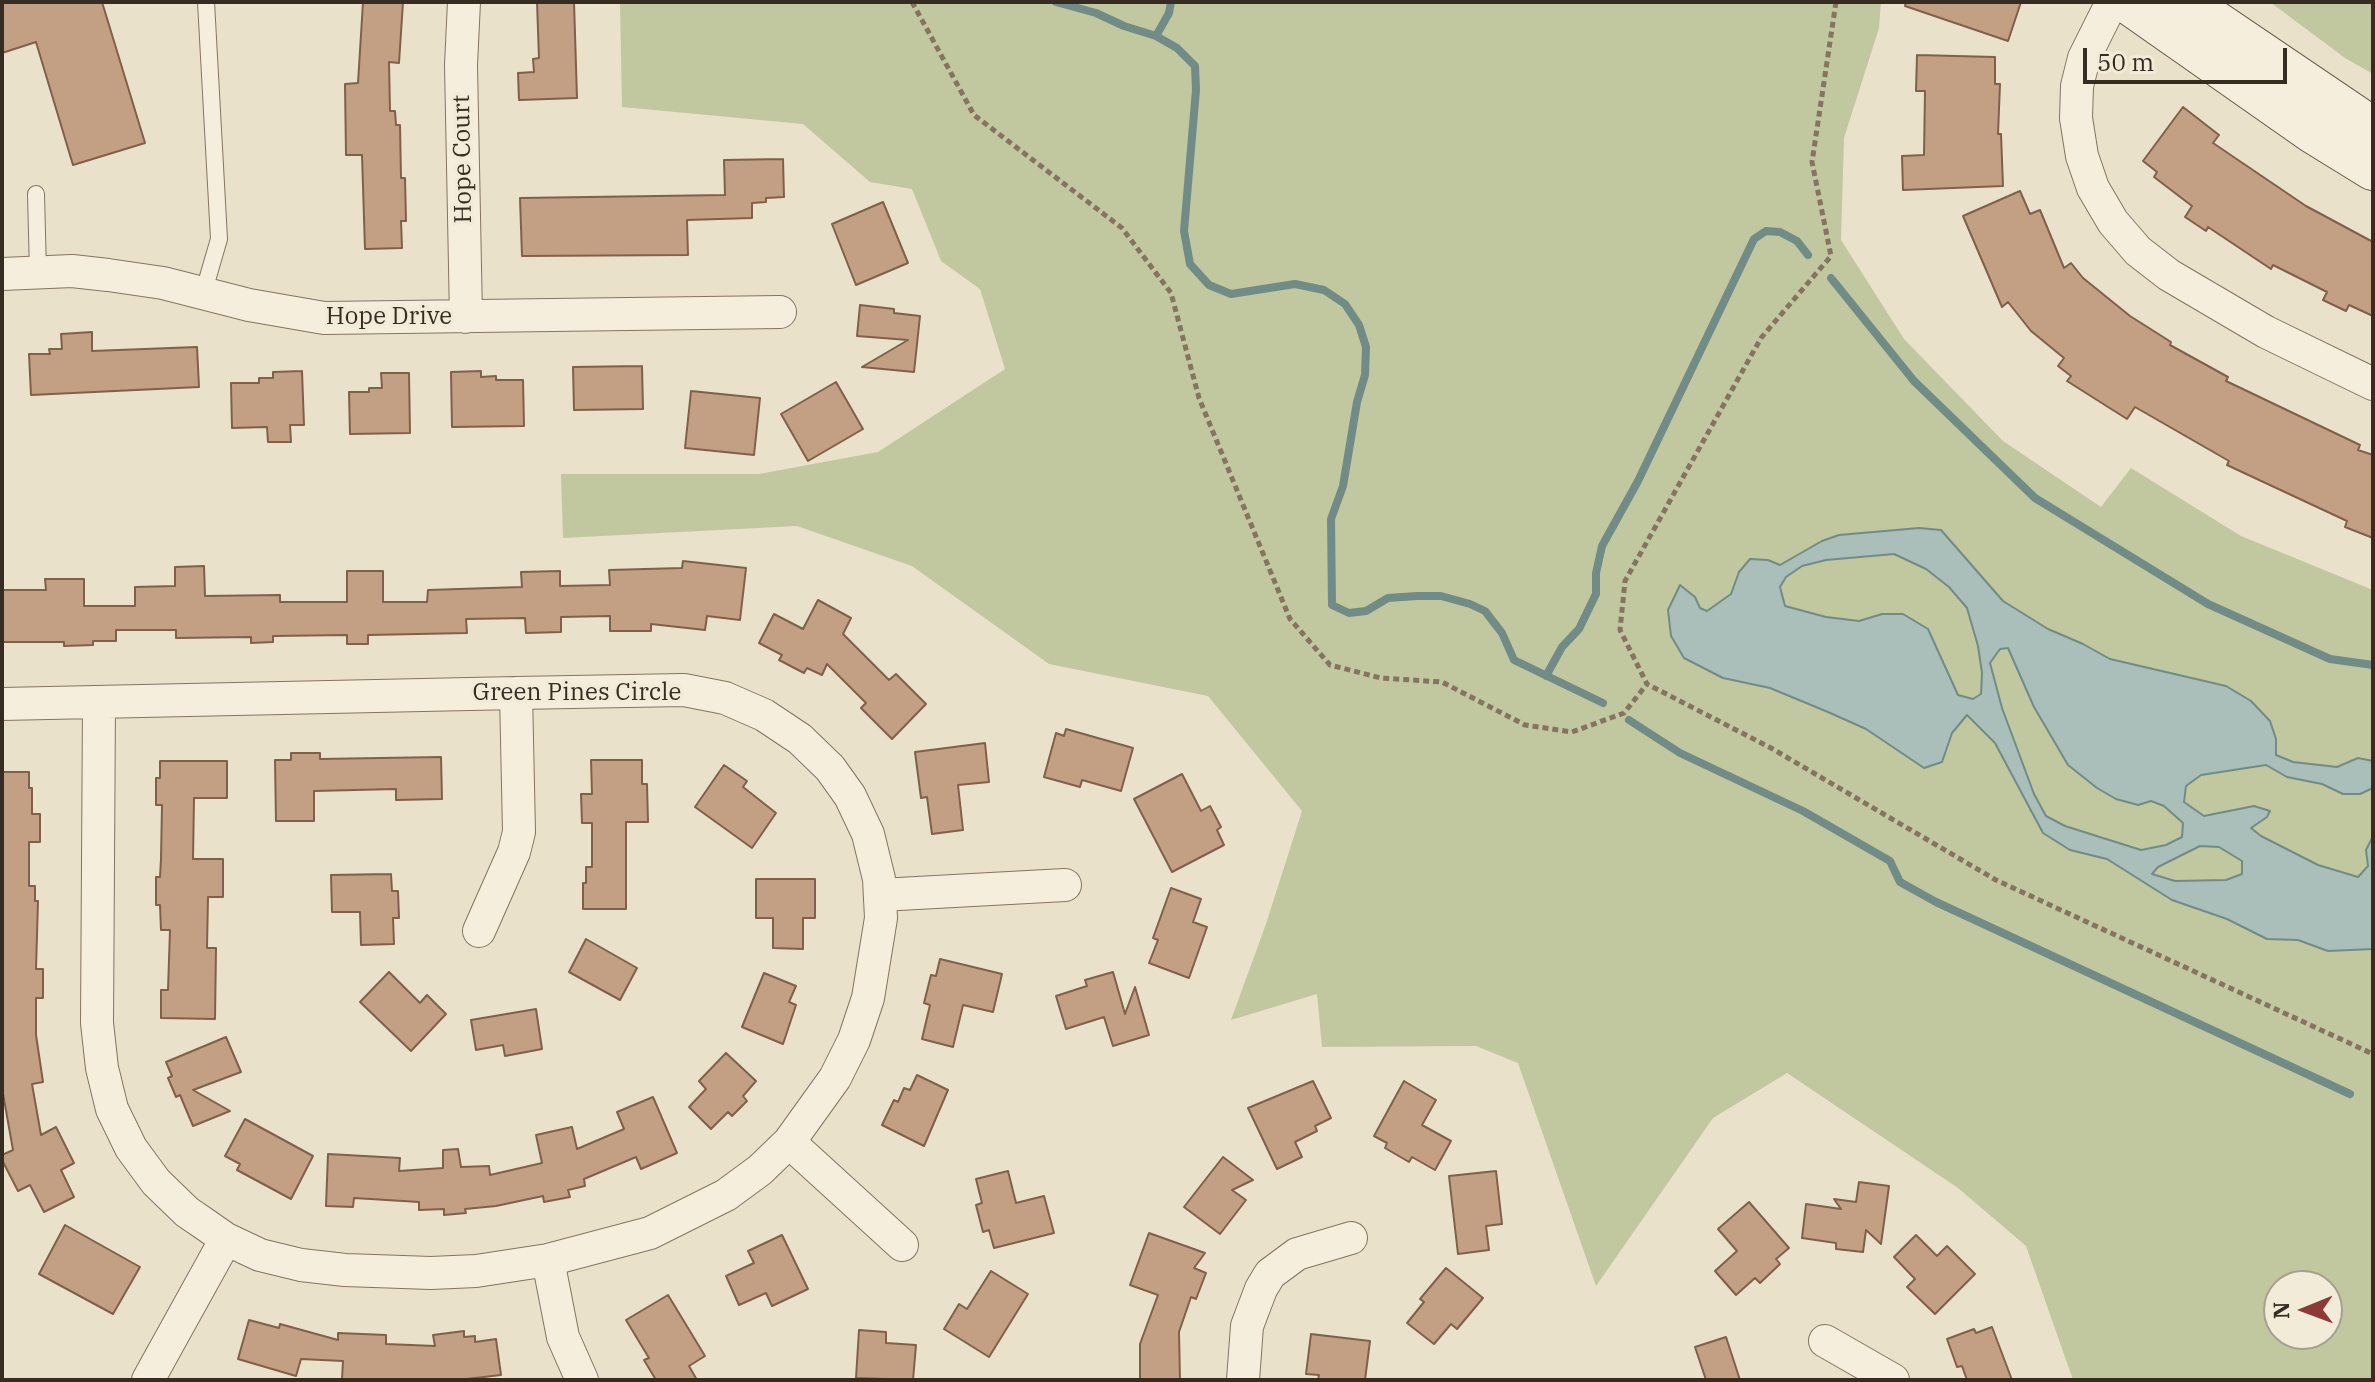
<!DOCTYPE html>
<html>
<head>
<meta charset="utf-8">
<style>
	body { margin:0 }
	#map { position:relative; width:2375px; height:1382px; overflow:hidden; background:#eae1ca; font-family:"IBM Plex Serif",serif }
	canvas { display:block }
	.frame { position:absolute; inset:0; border:4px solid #372c22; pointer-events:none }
	.north { position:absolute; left:2263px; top:1270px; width:80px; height:80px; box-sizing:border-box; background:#f2ebd8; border:2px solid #a79f8f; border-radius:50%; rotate:269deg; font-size:22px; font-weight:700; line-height:32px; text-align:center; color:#372c22 }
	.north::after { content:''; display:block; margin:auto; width:28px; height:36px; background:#8c3937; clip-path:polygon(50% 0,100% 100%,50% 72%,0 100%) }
	.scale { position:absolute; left:2083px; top:48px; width:204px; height:36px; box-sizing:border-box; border:4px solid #372c22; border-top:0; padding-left:10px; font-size:24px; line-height:28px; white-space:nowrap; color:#372c22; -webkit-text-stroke:6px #f2ebd8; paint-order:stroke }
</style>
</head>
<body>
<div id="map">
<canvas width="2375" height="1382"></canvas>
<div class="frame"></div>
<div class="north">N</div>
<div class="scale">50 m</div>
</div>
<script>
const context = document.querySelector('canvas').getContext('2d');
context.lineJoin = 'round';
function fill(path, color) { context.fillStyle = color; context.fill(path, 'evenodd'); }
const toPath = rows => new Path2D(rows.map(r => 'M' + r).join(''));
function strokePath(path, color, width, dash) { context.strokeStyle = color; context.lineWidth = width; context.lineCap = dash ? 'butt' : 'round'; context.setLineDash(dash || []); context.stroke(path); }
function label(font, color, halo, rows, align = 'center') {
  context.font = font + ' "IBM Plex Serif",serif'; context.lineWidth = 7; context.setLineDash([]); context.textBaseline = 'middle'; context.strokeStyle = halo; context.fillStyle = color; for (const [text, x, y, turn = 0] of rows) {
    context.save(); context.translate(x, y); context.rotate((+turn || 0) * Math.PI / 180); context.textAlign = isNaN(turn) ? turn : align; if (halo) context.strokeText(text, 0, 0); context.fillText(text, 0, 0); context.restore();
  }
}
const green = toPath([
	[620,2,1881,2,1879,28,1844,138,1841,240,1904,339,2003,441,2101,507,2131,468,2241,536,2373,590,2373,761,2358,758,2338,767,2293,762,2276,755,2276,739,2139,667,2110,659,2083,644,2048,629,2003,601,1941,530,1919,528,1884,533,1797,556,1780,565,1768,560,1739,572,1731,594,1707,611,1700,608,1695,597,1671,636,1684,658,1723,678,1770,688,1828,712,1866,729,1924,768,1942,762,1952,733,1967,715,1995,743,2043,833,2070,850,2107,859,2136,876,2267,939,2298,940,2328,951,2373,949,2373,1380,2073,1380,2026,1246,1958,1188,1787,1073,1713,1118,1596,1286,1518,1063,1476,1046,1322,1047,1317,994,1231,1020,1266,924,1302,811,1208,696,1049,664,912,566,797,526,563,538,561,474,759,474,878,452,1005,369,980,289,941,261,912,189,870,182,803,124,622,107],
	[2279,1286,2327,1286,2327,1334,2279,1334],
	[2270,2,2373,2,2373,74,2345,58],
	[1894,554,1926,569,1949,587,1967,608,1978,646,1982,673,1981,694,1973,700,1958,695,1929,630,1882,614,1859,621,1826,617,1785,607,1780,587,1786,577,1803,566,1826,560],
	[2008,647,2034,707,2138,805,2151,801,2164,806,2183,823,2182,837,2166,845,2142,850,2064,826,2046,816,2034,794,2002,708,1990,663,2000,649],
	[2266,765,2287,777,2322,784,2343,794,2360,794,2373,788,2373,836,2366,850,2368,866,2358,877,2319,865,2261,836,2250,828,2267,817,2227,813,2204,816,2184,802,2185,786,2201,775],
	[2200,846,2219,847,2242,861,2242,874,2226,880,2175,881,2151,874,2158,868]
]);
const water = toPath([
	[1919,528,1941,530,2003,601,2048,629,2083,644,2110,659,2226,686,2251,701,2270,721,2276,739,2276,755,2293,762,2337,767,2358,758,2373,761,2373,788,2360,794,2343,794,2322,784,2287,777,2266,765,2201,775,2186,786,2184,802,2204,816,2254,806,2270,811,2267,817,2251,828,2261,836,2318,865,2358,877,2368,866,2366,850,2373,836,2373,949,2328,951,2298,940,2267,939,2227,919,2172,900,2107,859,2070,850,2043,833,1995,743,1967,715,1952,733,1942,762,1924,768,1866,729,1828,712,1770,688,1723,678,1684,658,1671,636,1668,610,1680,585,1695,597,1700,608,1707,611,1731,594,1739,572,1750,559,1768,560,1780,565,1822,541,1839,535,1919,528],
	[1894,554,1926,569,1949,587,1967,608,1978,646,1982,673,1981,694,1973,699,1958,695,1928,629,1903,614,1882,614,1859,621,1826,617,1785,606,1780,587,1786,577,1802,566,1826,560,1894,554],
	[2008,648,2034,707,2068,765,2097,788,2116,799,2138,805,2151,801,2164,806,2183,823,2182,837,2166,845,2141,850,2065,826,2046,816,2034,794,2002,708,1990,663,2000,649,2008,648],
	[2200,846,2219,847,2242,861,2242,874,2226,880,2175,881,2152,874,2158,867,2200,846]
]);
const stream = toPath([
	[1056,2,1096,13,1124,26,1156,36,1177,48,1195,66,1196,90,1184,231,1190,264,1209,285,1231,294,1295,284,1324,290,1345,304,1359,325,1366,347,1365,375,1357,402,1343,486,1331,519,1332,605,1349,613,1366,611,1388,598,1417,596,1441,596,1470,604,1485,611,1502,633,1514,660,1603,703],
	[1156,36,1169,13,1171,2],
	[1831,278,1914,381,2035,498,2208,604,2330,659,2373,665],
	[1546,676,1562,647,1579,629,1596,594,1596,573,1602,546,1638,481,1754,239,1766,231,1780,232,1797,241,1808,255],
	[1629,720,1680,753,1803,811,1890,861,1900,882,1936,902,2350,1094]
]);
const building = toPath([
	[2,2,102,2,145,143,73,165,36,42,2,53,2,2],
	[363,2,403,2,399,63,389,62,390,111,395,111,396,125,400,125,401,178,405,178,406,221,401,221,402,248,365,249,362,155,346,155,345,84,358,83,363,2],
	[537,2,574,2,577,98,519,100,518,73,534,72,533,59,539,58,537,2],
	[1906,2,2021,2,2008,41,1905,6,1906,2],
	[1917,55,1995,57,1995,84,2000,84,1998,134,2001,134,2003,186,1903,190,1902,156,1924,155,1925,91,1916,91,1917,55],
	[2183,107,2219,135,2213,143,2306,206,2373,242,2373,316,2349,305,2346,311,2323,300,2327,292,2273,265,2271,269,2208,227,2206,231,2185,217,2192,206,2154,177,2157,172,2143,161,2183,107],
	[783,159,784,197,766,198,766,202,752,203,752,218,687,220,688,255,522,256,520,198,725,195,724,160,783,159],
	[2020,191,2030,214,2040,210,2064,268,2071,263,2083,278,2130,316,2171,342,2170,345,2228,377,2226,381,2360,445,2358,450,2373,455,2373,538,2345,527,2347,521,2227,465,2229,461,2135,407,2127,419,2067,381,2071,376,2058,366,2064,358,2031,331,2008,302,2002,307,1963,216,2020,191],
	[883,202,908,263,856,285,832,224,883,202],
	[860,305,894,309,894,313,920,316,914,372,862,367,908,340,857,336,860,305],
	[92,332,92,351,197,347,199,387,31,395,29,354,50,354,49,349,62,349,61,334,92,332],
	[642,366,643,409,574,410,573,367,642,366],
	[302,371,304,425,290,425,291,442,268,442,267,427,232,428,231,383,259,383,259,378,273,378,273,372,302,371],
	[481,371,481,377,496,376,496,380,523,380,524,426,452,427,451,372,481,371],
	[381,373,409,373,410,433,350,434,349,392,369,392,369,388,382,388,381,373],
	[836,382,863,429,808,461,781,414,836,382],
	[691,391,760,398,754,455,685,448,691,391],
	[683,561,746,568,740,620,707,616,705,630,651,624,651,631,610,631,610,616,561,617,561,632,526,633,525,618,466,619,467,633,368,635,368,644,347,644,347,635,273,636,273,642,251,643,251,637,176,638,176,630,116,630,116,641,93,641,93,645,64,646,64,642,2,642,2,590,46,590,45,579,84,579,84,606,135,606,135,587,175,586,175,567,204,566,205,596,280,595,280,602,347,602,347,571,383,571,383,602,427,602,428,590,522,587,521,572,560,571,560,586,610,585,609,570,682,568,683,561],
	[818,600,851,618,843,634,889,680,896,674,926,704,892,739,861,708,866,703,827,664,822,675,807,668,804,673,779,660,782,655,759,643,774,614,803,629,818,600],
	[1066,729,1133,748,1121,791,1082,780,1080,787,1044,777,1056,733,1064,736,1066,729],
	[985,743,989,782,958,785,963,830,932,834,927,797,921,798,915,752,985,743],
	[291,753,320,753,320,759,441,757,442,799,396,800,396,789,314,791,314,821,276,821,275,760,291,760,291,753],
	[591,760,642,760,642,784,647,784,648,822,626,822,626,909,583,909,583,883,586,883,586,867,592,867,592,823,582,823,581,794,592,794,591,760],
	[160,761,227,761,227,798,194,798,193,859,223,859,223,897,208,897,207,948,216,948,215,1019,161,1018,161,990,168,990,170,930,161,930,160,905,156,905,156,877,160,877,161,859,162,805,156,805,156,778,160,778,160,761],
	[724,765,747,781,743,787,776,813,752,848,695,807,724,765],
	[2,772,29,772,29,788,32,788,32,814,40,814,40,842,29,842,29,886,35,886,35,901,38,901,36,969,43,969,43,998,36,998,36,1035,43,1082,32,1084,41,1135,56,1127,74,1163,61,1170,74,1197,44,1212,30,1185,18,1191,2,1160,2,1155,13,1150,2,1088,2,772],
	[1182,774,1201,811,1210,806,1221,827,1217,830,1224,845,1172,872,1134,799,1182,774],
	[391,874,392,891,398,891,399,918,393,918,394,944,361,945,360,912,332,912,331,875,391,874],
	[756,879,815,879,815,918,803,918,803,949,773,948,773,918,756,918,756,879],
	[1171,888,1201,899,1193,922,1207,927,1189,978,1149,963,1158,940,1153,938,1171,888],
	[586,939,637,968,620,1000,569,972,586,939],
	[940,959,1002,974,993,1012,963,1005,953,1047,922,1039,930,1005,924,1003,931,975,936,976,940,959],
	[389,972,420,1003,427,995,446,1014,411,1051,360,1002,389,972],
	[1113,972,1125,1014,1135,987,1149,1035,1113,1046,1104,1017,1066,1029,1056,996,1087,986,1085,980,1113,972],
	[764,973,796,986,789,1002,796,1005,783,1044,742,1027,764,973],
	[536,1009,542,1049,505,1056,503,1045,476,1050,471,1020,536,1009],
	[226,1037,241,1072,193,1090,230,1111,193,1126,180,1095,176,1097,168,1078,172,1076,166,1062,226,1037],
	[726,1053,756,1081,743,1096,747,1101,732,1116,728,1112,711,1129,689,1107,706,1089,699,1081,726,1053],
	[917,1075,948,1090,924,1146,882,1125,894,1100,898,1102,904,1088,910,1090,917,1075],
	[1313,1081,1331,1118,1315,1126,1317,1131,1295,1142,1302,1157,1277,1169,1248,1108,1313,1081],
	[1404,1081,1436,1100,1422,1125,1451,1141,1435,1170,1412,1157,1409,1162,1385,1148,1387,1143,1374,1136,1404,1081],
	[653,1097,677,1153,641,1169,636,1157,584,1179,585,1186,568,1190,570,1197,544,1202,543,1196,496,1206,465,1209,466,1213,444,1215,444,1209,419,1210,419,1202,354,1198,353,1207,326,1206,328,1154,400,1158,399,1171,443,1168,443,1150,458,1149,461,1167,489,1166,490,1175,542,1163,536,1135,572,1127,577,1149,624,1129,617,1112,653,1097],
	[245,1119,313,1156,291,1199,237,1170,240,1164,225,1156,245,1119],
	[1223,1157,1253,1180,1232,1190,1246,1200,1220,1234,1184,1207,1223,1157],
	[1008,1171,1016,1203,1044,1196,1054,1233,994,1248,989,1230,983,1232,976,1205,982,1203,976,1179,1008,1171],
	[1496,1171,1502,1224,1486,1226,1489,1250,1458,1254,1449,1176,1496,1171],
	[1859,1182,1889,1186,1881,1244,1866,1230,1863,1252,1836,1249,1836,1243,1802,1238,1806,1204,1841,1209,1834,1199,1856,1202,1859,1182],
	[1749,1202,1789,1248,1776,1259,1780,1264,1760,1283,1755,1278,1736,1295,1715,1271,1737,1251,1718,1229,1749,1202],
	[65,1225,140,1267,113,1314,39,1274,65,1225],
	[1149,1233,1205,1253,1194,1268,1206,1273,1196,1299,1191,1297,1179,1332,1180,1380,1140,1380,1140,1344,1158,1295,1130,1285,1149,1233],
	[782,1235,808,1289,772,1306,766,1293,739,1305,726,1276,754,1263,748,1251,782,1235],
	[1916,1235,1937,1256,1947,1246,1975,1274,1935,1314,1907,1287,1915,1279,1894,1257,1916,1235],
	[1446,1268,1483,1298,1457,1329,1451,1324,1434,1344,1407,1323,1424,1302,1420,1299,1446,1268],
	[991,1271,1028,1294,989,1357,944,1329,959,1304,967,1309,991,1271],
	[668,1295,705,1356,689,1366,697,1380,656,1380,644,1360,649,1358,626,1320,668,1295],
	[249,1320,279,1328,280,1324,338,1340,338,1333,386,1335,386,1344,435,1346,433,1335,464,1331,464,1337,475,1336,475,1342,496,1339,501,1375,458,1380,342,1379,343,1361,301,1359,296,1376,238,1359,249,1320],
	[1992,1327,2012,1380,1967,1380,1962,1366,1957,1367,1947,1339,1974,1329,1976,1333,1992,1327],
	[859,1330,886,1332,886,1343,916,1345,913,1380,856,1378,859,1330],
	[1311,1334,1370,1341,1365,1380,1318,1380,1319,1375,1306,1374,1311,1334],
	[1726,1337,1740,1380,1706,1380,1695,1347,1726,1337]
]);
const path = toPath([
	[912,2,974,115,1122,228,1171,293,1199,398,1290,619,1330,665,1381,678,1442,682,1525,725,1572,732,1624,713,1647,684],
	[1836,2,1812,162,1831,256,1761,338,1625,581,1620,630,1647,684,1771,748,1996,880,2373,1054]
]);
const lane = toPath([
	[36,194,38,272],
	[203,294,219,239,206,2]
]);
const street = toPath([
	[464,2,461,65,466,317],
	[2112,2,2084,58,2077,86,2076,118,2082,156,2093,188,2113,222,2138,251,2169,275,2266,332,2373,384],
	[2,274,72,271,108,275,163,283,249,305,324,318,780,312],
	[2,704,516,693,684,690,725,698,764,715,800,739,830,768,850,796,868,834,879,879,881,918,868,998,854,1040,835,1078,789,1142,760,1170,726,1195,650,1233,548,1260,476,1271,431,1273,345,1270,301,1265,260,1255,226,1239,206,1225,187,1212,156,1182,131,1148,112,1109,102,1068,97,1023,99,702],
	[880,895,1065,885],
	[479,931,514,852,519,832,516,693],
	[789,1142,902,1245],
	[548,1260,563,1337,582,1380],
	[1825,1341,1893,1380],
	[148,1380,226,1239],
	[1243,1380,1247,1326,1261,1289,1270,1274,1297,1254,1351,1238]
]);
const secondary = toPath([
	[2129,2,2313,131,2373,168],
	[2184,2,2373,130]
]);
const streetNames = [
	["Hope Court",463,159,-91],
	["Hope Drive",389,317],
	["Green Pines Circle",577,693]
];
fill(green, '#c1c79f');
fill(water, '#aabfb9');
strokePath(water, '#718c86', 2);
strokePath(stream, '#718c86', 8);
fill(building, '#c3a084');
strokePath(building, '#816049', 2);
strokePath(lane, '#847460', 18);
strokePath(street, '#847460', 34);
strokePath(secondary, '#665643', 46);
strokePath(path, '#847460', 5, [6, 4]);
strokePath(lane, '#f5eedc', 16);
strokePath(street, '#f5eedc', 32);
strokePath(secondary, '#f5eedc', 44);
label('24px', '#372c22', '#f2ebd8', streetNames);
</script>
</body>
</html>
